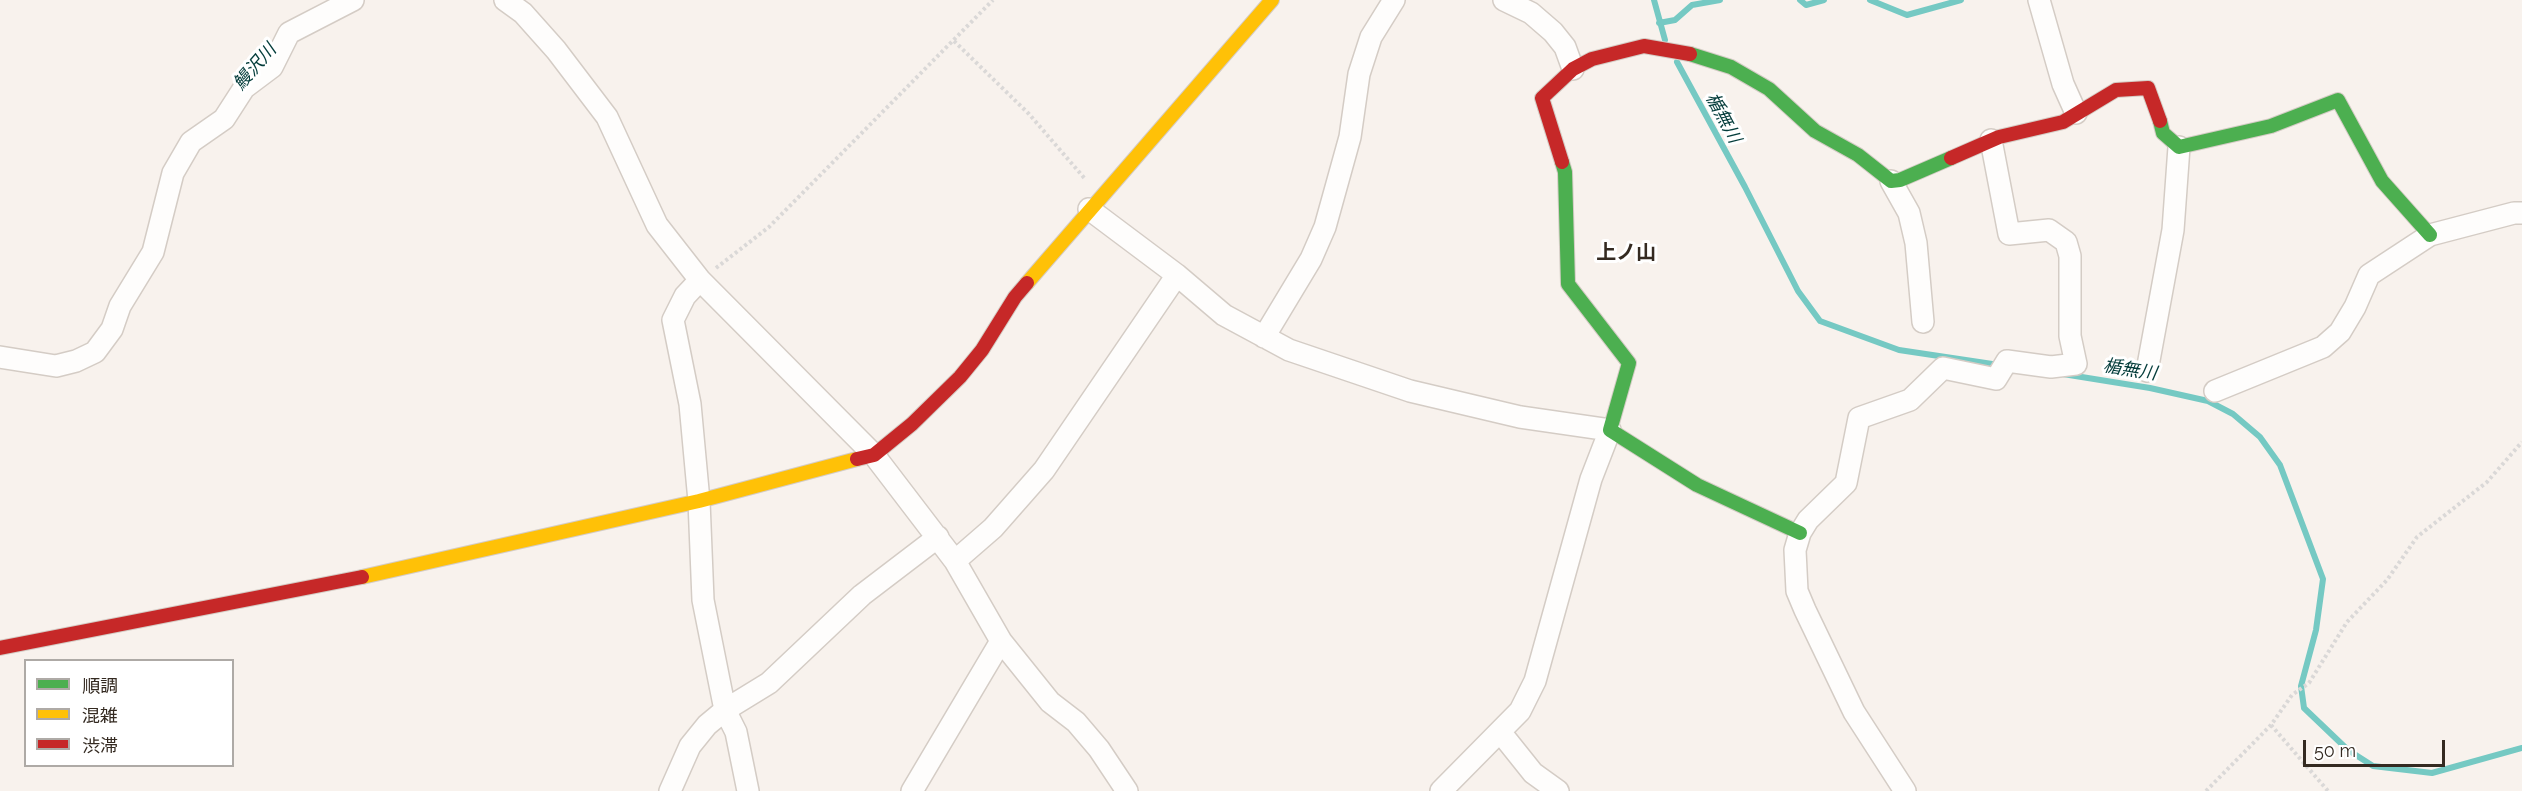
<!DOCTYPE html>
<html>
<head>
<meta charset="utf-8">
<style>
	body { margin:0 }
	#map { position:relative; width:2522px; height:791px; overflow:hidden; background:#f8f2ed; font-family:Raleway,"Noto Sans JP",sans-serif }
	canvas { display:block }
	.legend { position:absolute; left:24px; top:659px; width:210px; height:108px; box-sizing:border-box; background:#fff; border:2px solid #aeaaa6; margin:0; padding:8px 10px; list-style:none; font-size:18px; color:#342a21 }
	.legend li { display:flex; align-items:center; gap:12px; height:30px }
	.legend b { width:30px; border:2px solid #aeaaa6 }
	.scale { position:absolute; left:2303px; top:740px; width:142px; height:27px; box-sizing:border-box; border:3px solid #342a21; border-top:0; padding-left:8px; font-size:18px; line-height:21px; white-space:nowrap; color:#342a21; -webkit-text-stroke:4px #fff; paint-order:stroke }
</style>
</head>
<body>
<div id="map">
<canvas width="2522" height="791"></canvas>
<ul class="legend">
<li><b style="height:8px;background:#4caf50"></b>順調</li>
<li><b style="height:8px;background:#ffc107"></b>混雑</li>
<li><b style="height:8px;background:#c62828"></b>渋滞</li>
</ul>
<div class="scale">50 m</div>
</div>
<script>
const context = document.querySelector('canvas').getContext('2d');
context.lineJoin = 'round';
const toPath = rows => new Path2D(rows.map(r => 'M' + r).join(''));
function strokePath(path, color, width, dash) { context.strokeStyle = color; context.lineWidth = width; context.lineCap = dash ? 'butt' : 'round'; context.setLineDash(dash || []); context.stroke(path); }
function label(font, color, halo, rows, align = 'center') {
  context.font = font + ' Raleway,"Noto Sans JP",sans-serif'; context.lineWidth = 6; context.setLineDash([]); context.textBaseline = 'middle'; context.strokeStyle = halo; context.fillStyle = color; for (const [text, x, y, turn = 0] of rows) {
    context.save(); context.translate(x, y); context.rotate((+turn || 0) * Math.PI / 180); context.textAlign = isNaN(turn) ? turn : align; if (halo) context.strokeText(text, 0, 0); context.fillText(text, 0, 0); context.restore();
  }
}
const stream = toPath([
	[1654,0,1665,40],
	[1800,0,1806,5,1824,0],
	[1870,0,1907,15,1961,0],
	[1659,23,1675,20,1692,5,1720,0],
	[1677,62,1745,187,1798,291,1820,321,1899,350,1999,365],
	[2063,374,2150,388,2208,401,2233,414,2260,437,2280,465,2323,579,2316,630,2301,686,2304,708,2348,750,2373,766,2432,773,2522,748]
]);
const path = toPath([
	[954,41,1029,114,1086,180],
	[716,268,769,227,993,0],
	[2271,725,2328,791],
	[2206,791,2271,725,2292,695,2309,683,2347,622,2387,580,2417,537,2487,482,2522,442]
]);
const street = toPath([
	[505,0,523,13,556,50,607,117,657,225,700,280,874,455,955,561,1001,641,912,791],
	[1504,0,1531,13,1553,32,1565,47,1573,69],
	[2039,0,2063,84,2076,113],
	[1891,181,1909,213,1916,243,1923,322],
	[1089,209,1177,275,1224,315,1289,350,1410,391,1520,417,1610,430,1591,479,1535,681,1520,711,1441,791],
	[700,280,685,296,673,320,690,404,699,501,703,600,725,710,736,732,748,791],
	[1264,337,1311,259,1325,227,1350,137,1359,74,1371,37,1394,0],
	[0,357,56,366,76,361,95,352,112,329,120,306,153,252,173,173,191,142,224,119,244,88,272,67,289,33,353,0],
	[2147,371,2173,230,2179,147],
	[2215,391,2323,347,2340,332,2355,307,2369,275,2430,235,2514,213,2522,213],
	[955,561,993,528,1044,470,1177,275],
	[1001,641,1050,702,1076,722,1099,749,1127,791],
	[1501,733,1533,773,1558,791],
	[670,791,690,746,707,725,725,710,769,683,862,595,938,537],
	[1905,791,1854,712,1805,610,1797,591,1795,550,1800,533,1808,520,1846,483,1859,418,1910,400,1943,368,1996,379,2007,361,2051,367,2076,364,2070,336,2070,256,2066,242,2049,230,2009,234,1991,140]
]);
const fast = toPath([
	[1690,54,1731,67,1769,89,1815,131,1858,155,1891,181,1900,180,1951,158],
	[2160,121,2163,133,2179,147,2271,126,2338,100,2382,181,2430,235],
	[1562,162,1565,172,1568,284,1629,363,1610,430,1697,485,1800,533]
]);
const slow = toPath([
	[1027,283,1272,0],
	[362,577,699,501,857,459]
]);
const jam = toPath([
	[1951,158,1999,137,2063,122,2116,90,2148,88,2160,121],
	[1562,162,1542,98,1573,69,1592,59,1644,46,1690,54],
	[857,459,874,455,912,424,960,377,982,350,1015,297,1027,283],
	[0,648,362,577]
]);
const waterNames = [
	["鰻沢川",255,67,-49],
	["楯無川",1723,118,62],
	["楯無川",2130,370,9]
];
const quarterNames = [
	["上ノ山",1626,253]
];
strokePath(stream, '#75c9c3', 6);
strokePath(street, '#d4ccc5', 24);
strokePath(fast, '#d4ccc5', 16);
strokePath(slow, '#d4ccc5', 16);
strokePath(jam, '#d4ccc5', 16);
strokePath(path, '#dad8d7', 4, [3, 3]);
strokePath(street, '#fefdfc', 21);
strokePath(fast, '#4caf50', 14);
strokePath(slow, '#ffc107', 14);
strokePath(jam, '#c62828', 14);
label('italic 18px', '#033c3a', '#fff', waterNames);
label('bold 20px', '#342a21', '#fff', quarterNames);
</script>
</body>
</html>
